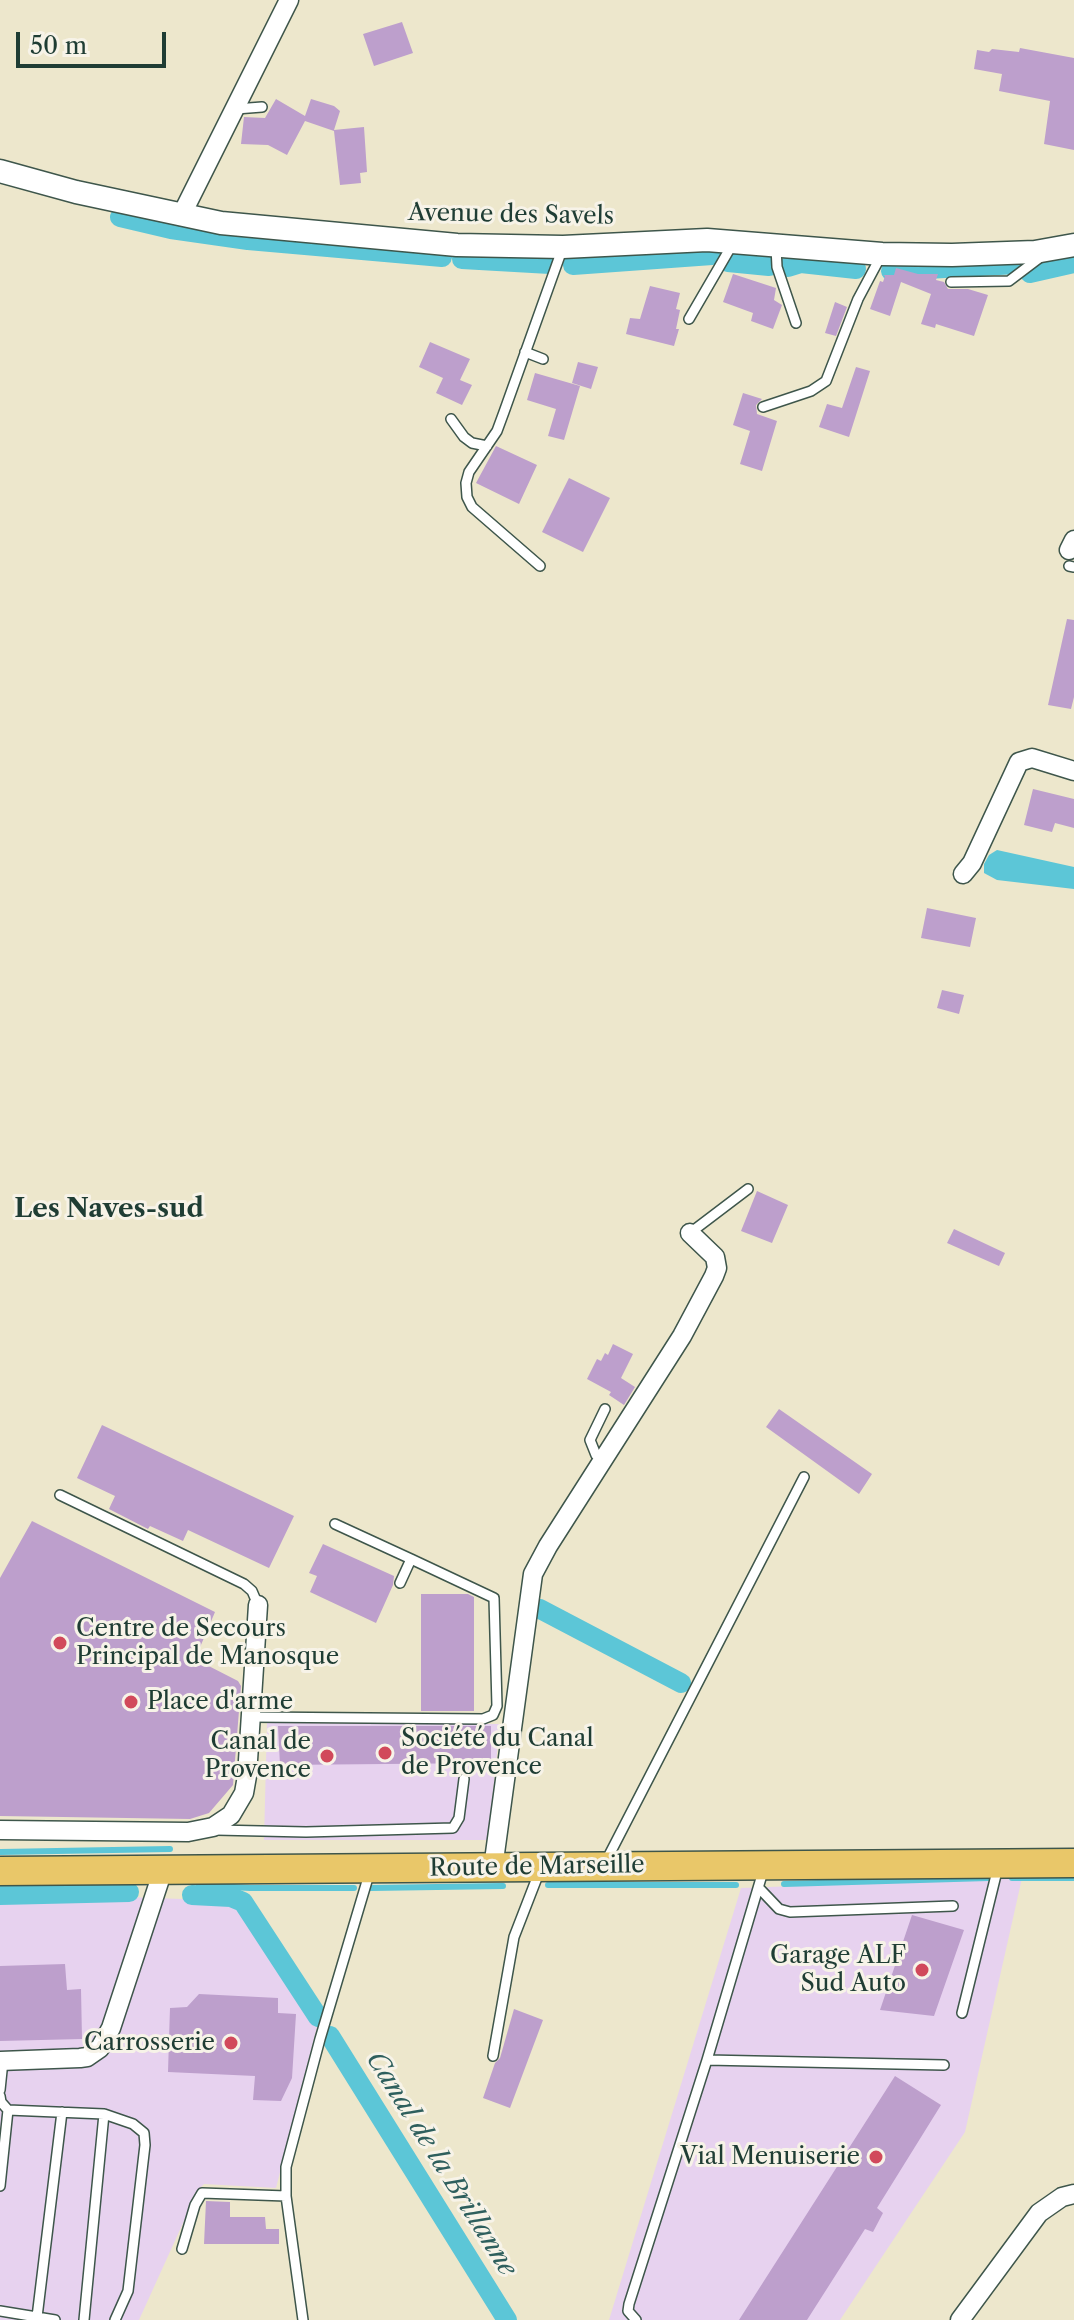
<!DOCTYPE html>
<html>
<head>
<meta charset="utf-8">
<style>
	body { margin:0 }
	#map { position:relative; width:1074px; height:2320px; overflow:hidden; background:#ede7cc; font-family:"Libre Caslon Text",serif }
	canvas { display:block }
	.scale { position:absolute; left:16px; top:32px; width:150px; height:36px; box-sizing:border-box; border:4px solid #1f3d34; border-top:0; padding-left:10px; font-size:24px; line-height:28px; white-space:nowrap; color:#1f3d34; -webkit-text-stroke:6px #f7f3e8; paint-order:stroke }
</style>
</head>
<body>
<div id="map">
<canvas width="1074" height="2320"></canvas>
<div class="scale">50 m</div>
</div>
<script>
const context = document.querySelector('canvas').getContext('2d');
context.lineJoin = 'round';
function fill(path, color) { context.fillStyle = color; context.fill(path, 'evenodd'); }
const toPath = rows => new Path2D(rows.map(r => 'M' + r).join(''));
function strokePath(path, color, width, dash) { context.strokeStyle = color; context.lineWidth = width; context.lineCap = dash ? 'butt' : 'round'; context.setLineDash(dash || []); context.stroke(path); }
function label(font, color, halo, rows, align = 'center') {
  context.font = font + ' "Libre Caslon Text",serif'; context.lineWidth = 6; context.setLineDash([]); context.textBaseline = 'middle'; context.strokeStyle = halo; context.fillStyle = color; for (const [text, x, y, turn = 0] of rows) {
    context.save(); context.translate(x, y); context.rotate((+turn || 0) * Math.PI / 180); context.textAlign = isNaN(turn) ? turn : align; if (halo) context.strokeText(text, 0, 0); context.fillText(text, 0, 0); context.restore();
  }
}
const built = toPath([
	[267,1723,500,1724,488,1840,264,1840],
	[1022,1878,965,2132,840,2320,609,2320,741,1888],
	[128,1897,235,1901,317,2027,276,2188,204,2184,198,2190,139,2320,0,2320,0,1900]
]);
const water = toPath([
	[997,850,1074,867,1074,889,997,880,984,873,984,864,989,855]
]);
const stream = toPath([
	[0,1852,170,1849],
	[1012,1878,1074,1878],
	[784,1884,988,1878],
	[199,1885,250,1888,354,1888],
	[548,1885,736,1885],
	[0,1888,122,1886],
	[371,1888,503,1886]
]);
const canal = toPath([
	[120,217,171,229,248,240,442,257],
	[462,259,550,264],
	[728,262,769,266],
	[573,265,712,255],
	[788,267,801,263,856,269],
	[891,271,1017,264],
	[1030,273,1074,263],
	[540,1609,681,1683],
	[0,1895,129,1892],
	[192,1895,231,1897,243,1902,318,2017],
	[330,2036,507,2320]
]);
const building = toPath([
	[402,22,413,53,374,66,363,34],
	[1020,48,1074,58,1074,150,1044,144,1050,101,999,91,1002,74,974,69,977,50,989,52,992,49,1019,52],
	[276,99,305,116,311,99,334,106,340,111,334,130,364,127,367,172,360,173,361,183,340,185,334,131,305,121,287,155,268,145,241,144,244,117,265,118],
	[896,268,918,274,938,274,936,280,944,282,948,289,968,289,988,295,974,336,936,324,935,328,921,324,931,294,901,282,890,316,870,309,880,281,883,282,885,276,883,275,894,275],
	[733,274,776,288,774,300,782,305,773,329,751,321,753,313,723,302],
	[650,286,680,293,676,309,680,310,676,329,679,329,674,346,626,334,630,318,640,319],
	[835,302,847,307,836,336,825,333],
	[430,342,470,359,460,380,472,385,462,405,436,393,443,378,419,367],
	[578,362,598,367,591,389,572,383],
	[856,367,870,371,849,437,819,427,827,404,842,408],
	[535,373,580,386,564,440,548,436,556,409,527,400],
	[743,393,762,399,756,405,757,414,777,421,762,471,740,464,750,431,733,425],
	[496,446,537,465,519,504,476,483],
	[569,478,610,498,583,552,542,532],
	[1067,619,1074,620,1074,697,1071,709,1048,705],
	[1033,789,1074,799,1074,828,1055,823,1052,832,1024,825],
	[927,908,976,918,970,947,921,938],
	[942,990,964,995,959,1014,937,1008],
	[757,1191,788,1205,772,1243,741,1231],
	[954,1229,1005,1253,999,1266,947,1243],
	[613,1344,633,1354,621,1378,635,1387,624,1405,609,1395,611,1392,587,1379,597,1359,601,1361,605,1353,608,1355],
	[779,1409,872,1474,859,1494,766,1427],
	[102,1425,294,1516,269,1568,188,1530,183,1541,150,1526,148,1529,109,1509,115,1496,77,1478],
	[32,1521,215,1612,195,1659,238,1681,241,1686,233,1785,209,1813,190,1819,0,1816,0,1578],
	[323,1544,394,1576,393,1585,376,1623,310,1592,317,1576,309,1573],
	[421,1594,468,1594,474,1597,474,1711,421,1711],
	[278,1726,491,1726,491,1763,280,1765],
	[912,1915,964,1930,934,2016,880,2010],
	[65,1964,67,1990,81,1989,82,2039,0,2041,0,1966],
	[199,1994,278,1998,278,2013,296,2014,292,2078,281,2101,253,2100,255,2076,168,2072,170,2008,187,2007],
	[514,2009,543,2020,510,2108,483,2098,495,2063,500,2058],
	[895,2076,941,2105,877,2208,883,2213,873,2232,865,2229,807,2320,739,2320],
	[206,2201,230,2202,230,2217,265,2217,266,2229,279,2229,279,2244,204,2244]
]);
const service = toPath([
	[236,109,262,107],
	[776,247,777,267,796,323],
	[951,282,1009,281,1042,256],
	[689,319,732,245],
	[525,352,543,359],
	[763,407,811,391,826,381,858,299,882,254],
	[451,419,464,437,472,443,487,446],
	[540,566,472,507,467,497,466,483,469,472,497,431,504,412,563,247],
	[1069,566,1074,567],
	[690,1233,748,1189],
	[604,1461,596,1455,590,1440,605,1409],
	[60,1495,244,1584,252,1591,258,1605],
	[335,1524,411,1559,400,1583],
	[252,1717,483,1719,493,1715,497,1706,494,1598,411,1559],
	[216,1830,306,1832,453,1828,459,1818,464,1779],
	[605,1863,804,1477],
	[759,1888,779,1909,790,1912,953,1906],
	[962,2013,998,1867],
	[493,2056,514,1937,540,1870],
	[707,2060,944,2065],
	[0,2090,3,2061],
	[0,2096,1,2102,8,2110,0,2186],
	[8,2110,104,2114,133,2124,144,2133,145,2145,128,2291,115,2320],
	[182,2249,195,2205,202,2193,286,2196],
	[0,2311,55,2320],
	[37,2317,62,2112],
	[84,2320,104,2114],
	[303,2320,286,2196,286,2167,320,2039,370,1871],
	[636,2320,628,2311,629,2304,707,2060,764,1868]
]);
const minor = toPath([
	[181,216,289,0],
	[1069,550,1074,540],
	[963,874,972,863,1019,762,1032,758,1074,771],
	[0,1830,188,1832,213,1827,231,1815,244,1793,247,1776,258,1605],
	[493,1868,533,1574,548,1546,682,1336,714,1276,717,1268,715,1257,690,1233],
	[0,2061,80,2058,87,2057,100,2048,111,2028,163,1870],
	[960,2320,1039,2213,1062,2197,1074,2194]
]);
const tertiary = toPath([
	[0,171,76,192,221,223,457,245,563,247,707,240,882,254,952,255,1035,252,1074,245]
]);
const primary = toPath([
	[0,1871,1074,1863]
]);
const markers = [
	[60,1643,8,"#d1495b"],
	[131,1702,8,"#d1495b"],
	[385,1753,8,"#d1495b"],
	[327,1756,8,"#d1495b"],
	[922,1970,8,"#d1495b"],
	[231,2043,8,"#d1495b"],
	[876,2157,8,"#d1495b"]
];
const streetNames = [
	["Avenue des Savels",511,215,1],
	["Route de Marseille",537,1867,-1]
];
const poiNames = [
	["Centre de Secours",76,1629,"left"],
	["Principal de Manosque",76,1657,"left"],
	["Place d'arme",147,1702,"left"],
	["Société du Canal",401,1739,"left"],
	["de Provence",401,1767,"left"],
	["Canal de",311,1742],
	["Provence",311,1770],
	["Garage ALF",906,1956],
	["Sud Auto",906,1984],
	["Carrosserie",215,2043],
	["Vial Menuiserie",860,2157]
];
const neighbourhoodNames = [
	["Les Naves-sud",109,1209]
];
const waterNames = [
	["Canal de la Brillanne",441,2164,58]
];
fill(built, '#e7d2ef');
fill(water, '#5cc6d7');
strokePath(stream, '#5cc6d7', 6);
strokePath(canal, '#5cc6d7', 20);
fill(building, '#bd9fcc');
strokePath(service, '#3e564b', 12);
strokePath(minor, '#3e564b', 21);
strokePath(tertiary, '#3e564b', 25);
strokePath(primary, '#3e564b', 31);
strokePath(service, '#fff', 9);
strokePath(minor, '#fff', 18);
strokePath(tertiary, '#fff', 22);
strokePath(primary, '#e9c769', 28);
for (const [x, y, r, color] of markers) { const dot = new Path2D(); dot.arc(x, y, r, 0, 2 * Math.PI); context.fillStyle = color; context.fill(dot); strokePath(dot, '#f7f3e8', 3); }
label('24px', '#1f3d34', '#f7f3e8', streetNames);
label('24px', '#1f3d34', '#f7f3e8', poiNames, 'right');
label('bold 26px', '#1f3d34', '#f7f3e8', neighbourhoodNames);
label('italic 26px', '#2e5f5d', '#f7f3e8', waterNames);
</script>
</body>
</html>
